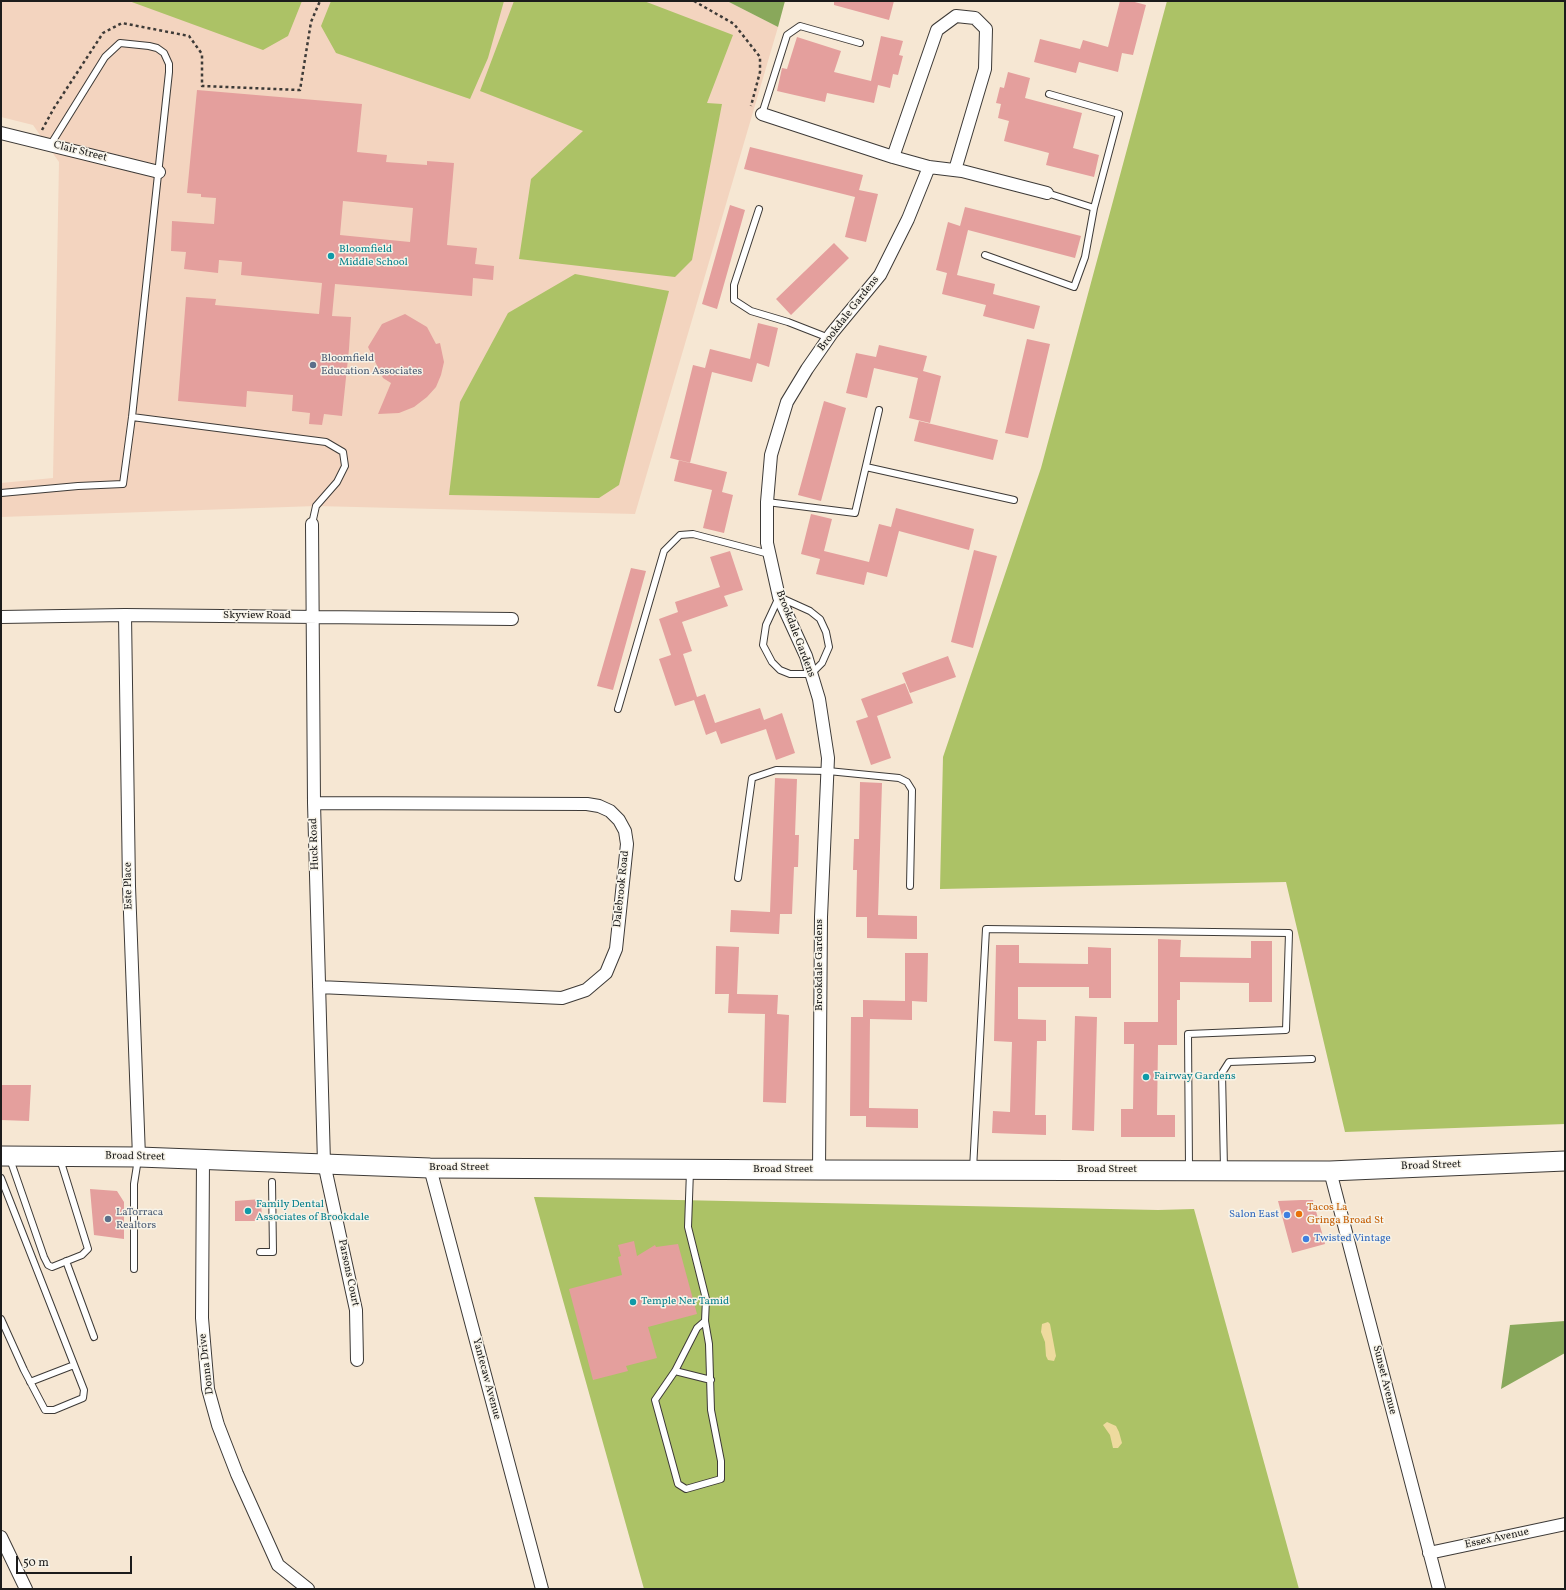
<!DOCTYPE html>
<html>
<head>
<meta charset="utf-8">
<style>
	body { margin:0 }
	#map { position:relative; width:1566px; height:1590px; overflow:hidden; background:#f6e7d3; font-family:Vollkorn,serif }
	canvas { display:block }
	.frame { position:absolute; inset:0; border:2px solid #1c1c1c; pointer-events:none }
	.scale { position:absolute; left:16px; top:1556px; width:116px; height:18px; box-sizing:border-box; border:2px solid #1c1c1c; border-top:0; padding-left:5px; font-size:12px; line-height:14px; white-space:nowrap; color:#1c1c1c; -webkit-text-stroke:3px #f7f3e8; paint-order:stroke }
</style>
</head>
<body>
<div id="map">
<canvas width="1566" height="1590"></canvas>
<div class="frame"></div>
<div class="scale">50 m</div>
</div>
<script>
const context = document.querySelector('canvas').getContext('2d');
context.lineJoin = 'round';
function fill(path, color) { context.fillStyle = color; context.fill(path, 'evenodd'); }
const toPath = rows => new Path2D(rows.map(r => 'M' + r).join(''));
function strokePath(path, color, width, dash) { context.strokeStyle = color; context.lineWidth = width; context.lineCap = dash ? 'butt' : 'round'; context.setLineDash(dash || []); context.stroke(path); }
function label(font, color, halo, rows, align = 'center') {
  context.font = font + ' Vollkorn,serif'; context.lineWidth = 3; context.setLineDash([]); context.textBaseline = 'middle'; context.strokeStyle = halo; context.fillStyle = color; for (const [text, x, y, turn = 0] of rows) {
    context.save(); context.translate(x, y); context.rotate((+turn || 0) * Math.PI / 180); context.textAlign = isNaN(turn) ? turn : align; if (halo) context.strokeText(text, 0, 0); context.fillText(text, 0, 0); context.restore();
  }
}
const built = toPath([
	[1,1,727,1,778,27,635,514,316,506,1,517,1,483,53,478,59,162,33,125,1,117]
]);
const green = toPath([
	[129,1,302,1,288,36,263,50],
	[331,1,504,1,488,58,470,99,336,53,321,26],
	[514,1,644,1,733,35,707,103,722,104,692,260,675,277,519,259,531,179,583,131,480,91],
	[1167,1,1565,1,1565,1124,1345,1132,1286,882,940,889,943,757,1041,468],
	[575,274,669,291,619,485,599,498,449,495,460,402,508,313],
	[534,1197,1158,1210,1194,1209,1299,1589,644,1589]
]);
const forest = toPath([
	[727,1,785,1,778,27],
	[1565,1321,1565,1353,1501,1389,1510,1325]
]);
const sand = toPath([
	[1048,1322,1050,1324,1056,1356,1054,1361,1048,1360,1046,1356,1045,1342,1041,1332,1042,1324],
	[1107,1422,1116,1426,1119,1432,1122,1443,1118,1448,1113,1448,1110,1435,1103,1425]
]);
const building = toPath([
	[834,1,894,1,889,20,834,5],
	[1120,1,1131,1,1146,5,1133,55,1122,53,1118,72,1079,62,1076,73,1034,62,1040,39,1080,49,1083,40,1108,47],
	[881,36,903,41,899,55,903,56,898,75,893,74,890,88,878,85,874,103,827,93,825,102,777,91,782,68,787,69,797,37,841,51,834,72,871,81],
	[1008,72,1030,78,1025,98,1082,113,1073,148,1099,155,1094,177,1046,165,1049,153,1004,141,1009,121,998,118,1001,104,996,103,1000,87,1004,88],
	[197,90,362,104,357,152,387,155,386,162,427,165,427,161,454,163,447,245,477,248,475,264,494,266,493,280,473,278,472,296,335,284,332,316,351,317,349,349,342,416,324,414,322,425,309,424,310,413,292,411,293,395,247,391,246,407,178,401,186,297,216,299,215,305,319,314,322,283,241,275,242,262,219,260,218,273,184,269,186,252,171,251,172,221,214,224,216,198,201,197,201,194,187,193],
	[343,201,413,208,410,242,340,235],
	[750,147,863,175,859,190,878,194,866,242,845,237,855,197,744,169],
	[730,205,745,210,717,309,702,304],
	[965,207,1081,236,1075,258,968,230,957,275,995,284,993,294,1040,306,1034,329,983,316,986,305,942,294,947,273,936,270,948,222,960,226],
	[834,243,849,258,791,315,776,299],
	[405,314,427,327,436,344,440,343,444,362,441,375,436,387,427,397,414,407,399,413,378,414,391,383,383,378,368,347,382,324],
	[758,323,778,328,769,367,757,363,752,382,712,372,690,463,670,458,693,365,705,368,710,349,750,359],
	[1027,339,1050,344,1028,438,1005,433],
	[879,345,927,356,923,371,941,376,930,423,909,418,918,378,874,368,867,398,846,393,856,353,876,357],
	[824,401,846,408,821,501,798,495],
	[919,421,998,440,993,460,914,441],
	[679,460,727,472,722,492,733,495,724,533,703,528,712,490,674,481],
	[896,508,974,529,969,550,899,531,887,577,867,572,864,585,816,574,820,559,801,554,811,514,832,519,824,551,869,562,879,524,891,527],
	[974,550,997,556,973,648,951,642],
	[730,551,743,590,724,596,728,606,682,622,692,651,683,654,697,697,705,694,715,723,760,708,764,720,782,713,795,753,776,760,766,729,721,744,716,731,706,735,694,700,675,706,659,659,671,655,659,619,678,612,675,602,720,587,710,557],
	[631,568,646,571,613,690,597,686],
	[948,656,956,677,910,693,902,673],
	[905,683,913,703,877,716,891,758,871,765,856,721,868,717,861,699],
	[775,778,797,779,795,835,799,835,798,867,794,867,792,914,780,914,779,934,730,932,731,910,770,912],
	[860,782,882,783,878,915,917,916,917,939,867,938,867,917,856,917,857,870,853,870,854,839,859,839],
	[1158,939,1181,940,1180,957,1251,958,1251,941,1272,941,1272,1002,1249,1002,1249,983,1180,982,1180,1000,1177,1000,1177,1045,1158,1045,1157,1115,1175,1115,1175,1137,1121,1137,1121,1109,1133,1109,1134,1044,1124,1044,1124,1022,1158,1022],
	[996,945,1019,945,1019,963,1088,964,1088,947,1111,948,1111,998,1089,998,1089,987,1018,987,1018,1019,1046,1020,1046,1041,1037,1041,1035,1115,1046,1115,1046,1135,992,1133,993,1111,1010,1112,1012,1042,994,1041],
	[716,946,739,947,737,994,778,995,777,1014,789,1015,786,1103,763,1102,765,1014,728,1013,729,994,715,994],
	[905,953,928,953,927,1002,912,1001,912,1020,870,1019,869,1108,918,1109,918,1128,866,1127,866,1116,850,1116,851,1017,863,1017,863,1000,905,1001],
	[1075,1016,1097,1017,1094,1131,1072,1130],
	[1,1085,31,1085,29,1121,1,1120],
	[90,1189,117,1191,124,1202,124,1239,94,1235],
	[261,1199,262,1221,235,1221,235,1201],
	[1301,1200,1313,1200,1325,1244,1292,1253,1278,1201],
	[634,1241,637,1256,655,1245,656,1247,678,1244,697,1314,648,1327,657,1358,626,1366,628,1371,593,1380,569,1289,622,1275,618,1257,621,1256,618,1245]
]);
const path = toPath([
	[694,1,734,24,760,57,760,72,751,106],
	[42,130,54,108,103,33,122,23,189,36,202,54,202,86,300,90,311,22,320,1]
]);
const lane = toPath([
	[1049,94,1119,114,1094,208],
	[762,114,787,35,800,26,860,43],
	[759,209,734,285,734,300,751,311,788,322,829,338],
	[985,255,1074,287,1085,257,1094,208,1047,193],
	[132,417,326,442,343,452,345,466,337,482,316,506,312,524],
	[866,467,1014,500],
	[1,493,78,486,123,484,132,417,169,72,169,64,164,53,157,48,149,46,120,43,105,57,51,144],
	[767,502,855,513,879,410],
	[779,597,810,611,820,619,826,632,829,647,822,663,811,674,790,674,780,670,772,662,763,645,766,625,779,597],
	[618,709,664,551,680,535,693,534,769,554],
	[738,878,752,778,776,770,828,771,899,778,907,782,912,790,910,886],
	[10,1159,44,1257,48,1265,52,1267,82,1255,88,1249,60,1159],
	[973,1169,986,929,1289,933,1286,1030,1188,1034,1189,1168],
	[1224,1169,1222,1073,1229,1062,1312,1059],
	[690,1171,688,1227,706,1299,705,1321],
	[1,1178,84,1390,83,1398,54,1410,45,1410,24,1370,1,1319],
	[260,1252,273,1252,272,1182],
	[66,1261,94,1337],
	[134,1269,134,1184,138,1159],
	[705,1321,709,1344,711,1410,721,1461,721,1479,686,1489,678,1484,655,1400,675,1371,697,1328,705,1321],
	[675,1371,711,1380],
	[30,1382,74,1365]
]);
const street = toPath([
	[762,114,893,157,929,167,962,171,1047,193],
	[1,133,159,172],
	[893,157,937,30,956,16,975,18,986,29,985,69,955,170],
	[312,524,314,803,324,1163,356,1310,357,1360],
	[125,615,129,886,139,1157],
	[1,617,125,615,512,619],
	[314,803,587,804,599,806,610,811,619,820,625,831,627,844,616,949,606,973,586,990,562,998,319,987],
	[203,1159,202,1318,208,1389,218,1425,237,1474,278,1565,308,1589],
	[430,1168,542,1589],
	[819,1170,821,917,828,758,819,699,806,656,779,597,767,543,767,502,771,455,787,402,807,369,832,333,880,275,908,219,929,167],
	[1330,1171,1439,1589],
	[1,1537,26,1589],
	[1429,1553,1565,1524]
]);
const primary = toPath([
	[1,1156,139,1157,430,1168,819,1170,1330,1171,1565,1161]
]);
const markers = [
	[331,256,4,"#0f9aa8"],
	[313,365,4,"#5c6f8a"],
	[1146,1077,4,"#0f9aa8"],
	[248,1211,4,"#0f9aa8"],
	[1299,1214,4,"#e8710a"],
	[1287,1215,4,"#3f7fe0"],
	[108,1219,4,"#5c6f8a"],
	[1306,1239,4,"#3f7fe0"],
	[633,1302,4,"#0f9aa8"]
];
const streetNames = [
	["Clair Street",80,152,14],
	["Brookdale Gardens",849,314,-52],
	["Skyview Road",257,616],
	["Brookdale Gardens",795,634,69],
	["Huck Road",315,844,-92],
	["Este Place",129,886,-91],
	["Dalebrook Road",622,889,-84],
	["Brookdale Gardens",820,965,-90],
	["Broad Street",135,1157,1],
	["Broad Street",1431,1166,-2],
	["Broad Street",459,1168],
	["Broad Street",783,1170],
	["Broad Street",1107,1170],
	["Parsons Court",348,1273,78],
	["Donna Drive",207,1364,-97],
	["Yantecaw Avenue",486,1379,75],
	["Sunset Avenue",1384,1380,76],
	["Essex Avenue",1497,1539,-12]
];
const cultureNames = [
	["Bloomfield",339,250],
	["Middle School",339,263],
	["Fairway Gardens",1154,1077],
	["Family Dental",256,1205],
	["Associates of Brookdale",256,1218],
	["Temple Ner Tamid",641,1302]
];
const serviceNames = [
	["Bloomfield",321,359],
	["Education Associates",321,372],
	["LaTorraca",116,1213],
	["Realtors",116,1226]
];
const foodNames = [
	["Tacos La",1307,1208],
	["Gringa Broad St",1307,1221]
];
const shopNames = [
	["Salon East",1279,1215],
	["Twisted Vintage",1314,1239,"left"]
];
fill(built, '#f3d4bf');
fill(green, '#acc266');
fill(forest, '#89a85b');
fill(sand, '#eeda9e');
fill(building, '#e49f9d');
strokePath(lane, '#3d3a37', 8);
strokePath(street, '#3d3a37', 14);
strokePath(primary, '#3d3a37', 21);
strokePath(path, '#3d3a37', 2.5, [3, 3]);
strokePath(lane, '#fff', 6);
strokePath(street, '#fff', 12);
strokePath(primary, '#fff', 19);
for (const [x, y, r, color] of markers) { const dot = new Path2D(); dot.arc(x, y, r, 0, 2 * Math.PI); context.fillStyle = color; context.fill(dot); strokePath(dot, '#f7f3e8', 1.5); }
label('11px', '#1c1c1c', '#f7f3e8', streetNames);
label('11px', '#0d838f', '#f7f3e8', cultureNames, 'left');
label('11px', '#4e5e75', '#f7f3e8', serviceNames, 'left');
label('11px', '#c56008', '#f7f3e8', foodNames, 'left');
label('11px', '#366cbe', '#f7f3e8', shopNames, 'right');
</script>
</body>
</html>
